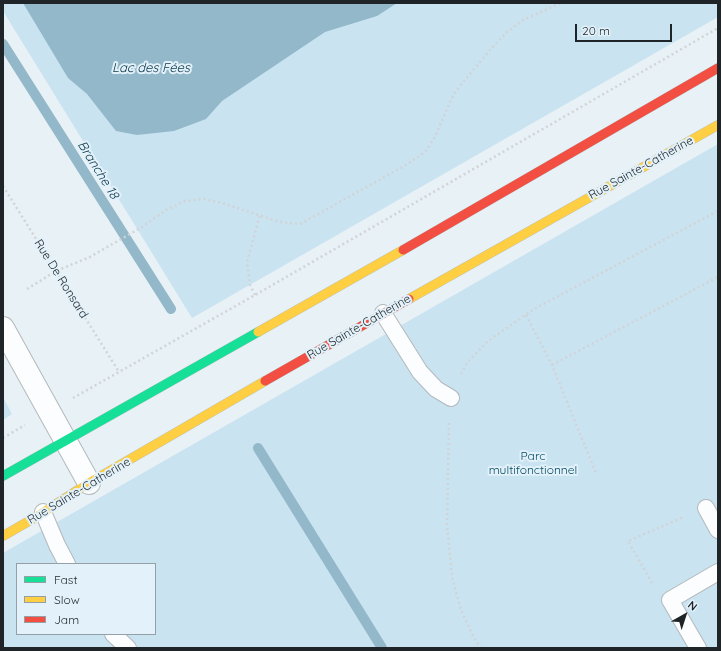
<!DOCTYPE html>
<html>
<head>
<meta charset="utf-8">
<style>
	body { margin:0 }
	#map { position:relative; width:721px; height:651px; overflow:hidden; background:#e8f1f5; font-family:Quicksand,sans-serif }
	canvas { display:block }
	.frame { position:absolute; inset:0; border:4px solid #1e2427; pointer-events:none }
	.legend { position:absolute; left:16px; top:563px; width:140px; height:72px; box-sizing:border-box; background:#e3f2fa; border:1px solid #94a0a6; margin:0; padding:5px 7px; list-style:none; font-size:12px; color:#1e2427 }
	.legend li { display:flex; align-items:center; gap:8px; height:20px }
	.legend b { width:20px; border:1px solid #94a0a6 }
	.north { position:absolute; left:665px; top:595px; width:40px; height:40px; -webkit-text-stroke:3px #e3f2fa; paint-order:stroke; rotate:39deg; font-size:11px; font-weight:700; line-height:16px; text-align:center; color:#1e2427 }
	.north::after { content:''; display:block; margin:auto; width:14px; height:18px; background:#1e2427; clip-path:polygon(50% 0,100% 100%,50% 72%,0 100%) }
	.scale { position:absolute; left:575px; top:24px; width:97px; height:18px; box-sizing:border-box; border:2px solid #1e2427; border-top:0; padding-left:5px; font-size:12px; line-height:14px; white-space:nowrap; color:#1e2427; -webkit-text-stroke:3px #e3f2fa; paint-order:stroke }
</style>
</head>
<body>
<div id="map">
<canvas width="721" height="651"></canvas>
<div class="frame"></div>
<ul class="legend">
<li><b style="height:5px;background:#16e098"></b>Fast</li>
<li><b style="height:5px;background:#ffcf43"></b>Slow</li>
<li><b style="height:5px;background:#f24e42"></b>Jam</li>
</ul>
<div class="north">N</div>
<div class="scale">20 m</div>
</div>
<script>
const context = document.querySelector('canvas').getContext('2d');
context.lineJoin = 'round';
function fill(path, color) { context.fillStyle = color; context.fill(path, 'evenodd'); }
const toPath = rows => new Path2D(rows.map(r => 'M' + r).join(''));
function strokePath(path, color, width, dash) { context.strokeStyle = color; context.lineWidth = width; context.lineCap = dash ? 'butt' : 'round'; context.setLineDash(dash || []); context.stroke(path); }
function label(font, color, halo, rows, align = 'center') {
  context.font = font + ' Quicksand,sans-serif'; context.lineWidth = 4; context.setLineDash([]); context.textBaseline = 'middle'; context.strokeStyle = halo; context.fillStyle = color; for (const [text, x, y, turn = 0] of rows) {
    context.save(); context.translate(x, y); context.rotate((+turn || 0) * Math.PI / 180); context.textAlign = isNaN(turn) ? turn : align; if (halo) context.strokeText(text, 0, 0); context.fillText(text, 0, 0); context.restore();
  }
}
const green = toPath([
	[3,3,718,3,718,17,192,318,3,11],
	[718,144,718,648,3,648,3,553],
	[17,564,155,564,155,634,17,634],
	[3,397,12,414,3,420]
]);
const water = toPath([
	[23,3,397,3,377,16,325,32,222,101,206,119,174,131,137,135,116,131,87,94,68,78]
]);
const stream = toPath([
	[3,44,171,309],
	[258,448,382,648]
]);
const path = toPath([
	[3,186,119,372],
	[27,289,56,271,90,257,142,227,166,210,185,201,204,199,222,203,280,222,300,224,406,165,425,152,435,137,449,104,455,92,490,50,506,33,523,20,561,3],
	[255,295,250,285,247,262,260,215],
	[526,315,552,365,596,473],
	[552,365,718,277],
	[461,374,467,363,488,341,534,309,718,211],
	[73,398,255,295,718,28],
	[449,423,447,525,452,577,461,610,474,638,481,648],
	[3,438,25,425],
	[652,583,628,541,684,517]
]);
const lane = toPath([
	[383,313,420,372,436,389,451,398],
	[706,508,718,530],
	[43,512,57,545,67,564],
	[113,634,128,648],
	[698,648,670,600,718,572]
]);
const street = toPath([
	[3,328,89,483]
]);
const fast = toPath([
	[3,476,258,332]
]);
const slow = toPath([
	[409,299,718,125],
	[258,332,403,250],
	[3,536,36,517,89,483,265,381]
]);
const jam = toPath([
	[403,250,718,68],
	[265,381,409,299]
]);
const streetNames = [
	["Rue Sainte-Catherine",641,168,-29],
	["Rue De Ronsard",61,279,58],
	["Rue Sainte-Catherine",359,327,-30],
	["Rue Sainte-Catherine",79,491,-31]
];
const parkNames = [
	["Parc",533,456],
	["multifonctionnel",533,470]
];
const waterNames = [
	["Lac des Fées",151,68],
	["Branche 18",98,170,58]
];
fill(green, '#c9e3f1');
fill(water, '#93b8ca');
strokePath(stream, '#93b8ca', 10);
strokePath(lane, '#b2b9bc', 18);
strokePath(street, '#b2b9bc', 24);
strokePath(fast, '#b2b9bc', 10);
strokePath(slow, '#b2b9bc', 10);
strokePath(jam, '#b2b9bc', 10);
strokePath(path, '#d1d4d6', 2.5, [2, 3]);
strokePath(lane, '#fcfdfe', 16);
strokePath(street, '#fcfdfe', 22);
strokePath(fast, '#16e098', 9);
strokePath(slow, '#ffcf43', 9);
strokePath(jam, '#f24e42', 9);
label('12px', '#1e2427', '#e3f2fa', streetNames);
label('12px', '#044961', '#e3f2fa', parkNames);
label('italic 13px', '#0b3648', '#e3f2fa', waterNames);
</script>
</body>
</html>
